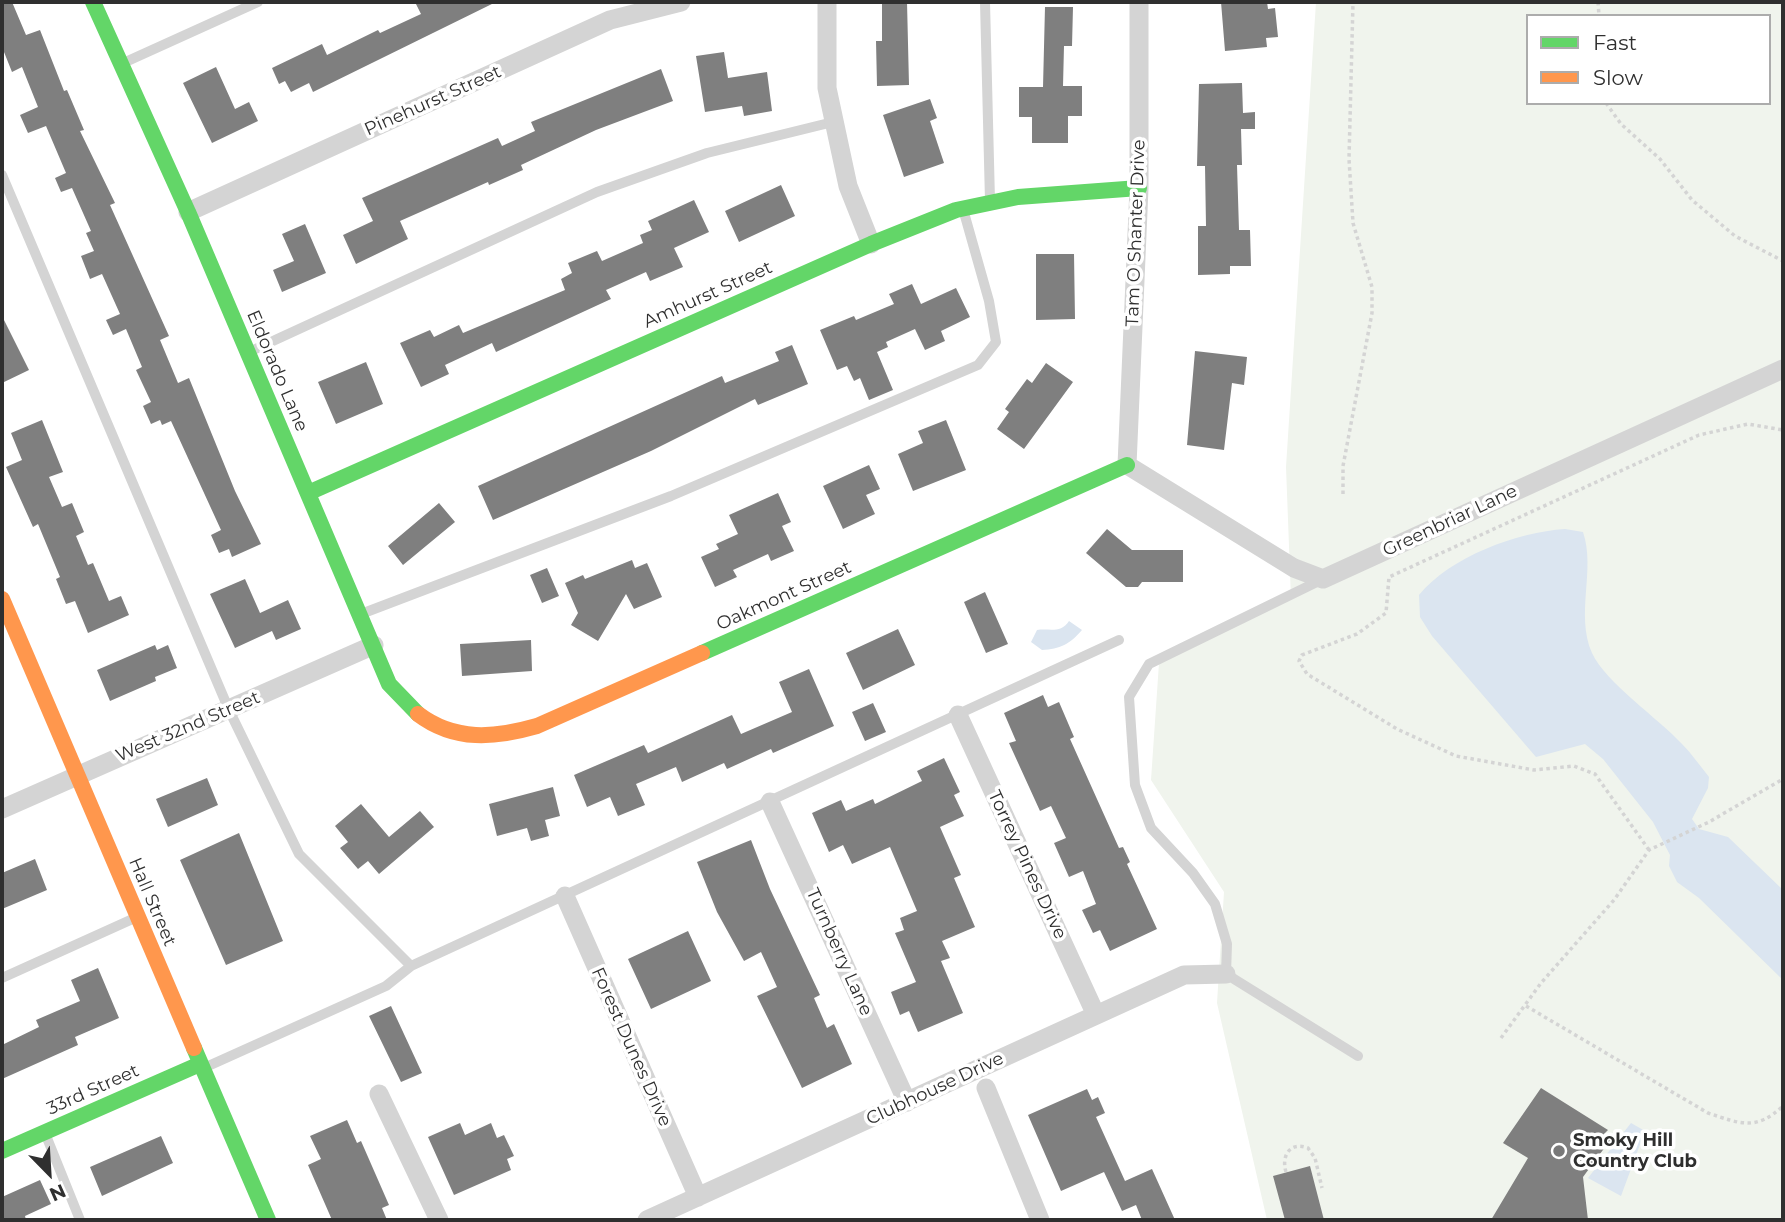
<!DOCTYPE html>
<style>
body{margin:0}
#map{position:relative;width:1785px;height:1222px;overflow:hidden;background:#fff;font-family:Montserrat,sans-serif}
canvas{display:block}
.frame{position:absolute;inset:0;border:4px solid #2f2f2f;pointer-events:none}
.legend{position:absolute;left:1526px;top:14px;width:245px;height:91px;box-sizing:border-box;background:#fff;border:2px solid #acacac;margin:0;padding:9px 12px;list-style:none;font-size:21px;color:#2f2f2f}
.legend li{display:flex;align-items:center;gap:14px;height:35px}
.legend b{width:35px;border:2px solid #acacac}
.north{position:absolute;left:14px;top:1138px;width:70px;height:70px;-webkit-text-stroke:5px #fff;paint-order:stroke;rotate:156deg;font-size:19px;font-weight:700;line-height:28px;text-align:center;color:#2f2f2f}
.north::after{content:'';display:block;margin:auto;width:24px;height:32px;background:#2f2f2f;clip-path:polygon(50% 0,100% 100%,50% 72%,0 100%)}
</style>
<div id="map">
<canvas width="1785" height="1222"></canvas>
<div class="frame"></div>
<ul class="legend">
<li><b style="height:9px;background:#63d668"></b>Fast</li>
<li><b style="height:9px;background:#ff974d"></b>Slow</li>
</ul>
<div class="north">N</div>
</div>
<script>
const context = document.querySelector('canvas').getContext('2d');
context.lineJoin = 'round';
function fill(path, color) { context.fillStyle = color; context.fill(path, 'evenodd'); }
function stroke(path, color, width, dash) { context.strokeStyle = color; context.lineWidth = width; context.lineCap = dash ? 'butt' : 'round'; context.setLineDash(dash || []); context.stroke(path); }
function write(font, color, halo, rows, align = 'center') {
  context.font = font + ' Montserrat,sans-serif'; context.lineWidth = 7; context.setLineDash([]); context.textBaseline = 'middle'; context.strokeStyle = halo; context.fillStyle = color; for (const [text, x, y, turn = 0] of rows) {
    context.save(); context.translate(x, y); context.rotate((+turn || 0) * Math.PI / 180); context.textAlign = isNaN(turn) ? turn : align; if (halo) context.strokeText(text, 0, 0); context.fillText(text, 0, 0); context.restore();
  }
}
const green = new Path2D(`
 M1316,2h467v1218h-516l-50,-217 7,-111 -73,-112 8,-117 132,-64 -5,-132zM1528,16h241v87h-241z`);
const water = new Path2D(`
 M1565,529l18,3c13,38 -8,82 9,121 13,29 67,66 90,91 10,10 18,22 27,33l-1,11 -16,31 7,10 29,8 55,53v90l-84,-82 -22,-16 -8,-16 1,-11 -17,-33 -50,-63 -18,-15 -49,13 -104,-121 -12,-19 -1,-22c31,-38 98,-63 146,-66z
 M1069,621l13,9c-12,14 -22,19 -40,20l-11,-8 6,-12c12,-2 24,4 32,-9z
 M1631,1123l14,8 -24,65 -33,-18z`);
const building = new Path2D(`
 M2,2h10l14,33 14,-5 24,61 3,-1 17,40 -4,1 35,72 -5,2 59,131 -9,4 18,43 11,-5 46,113 26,53 -29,13 -3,-8 -10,4 -8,-18 10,-5 -50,-109 -9,4 -2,-5 -9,4 -8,-18 8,-4 -15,-32 6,-3 -16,-38 -13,6 -7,-15 14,-6 -18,-40 -12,5 -9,-23 13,-5 -8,-18 5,-2 -19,-43 -11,4 -6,-14 11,-5 -20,-47 -18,7 -8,-18 18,-8 -16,-40 -10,5 -10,-25z
 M415,2h81l-183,90 -4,-9 -18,9 -6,-11 -6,3 -7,-16 50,-24 5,11 51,-25 2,3 41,-19z
 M882,2h25l2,83 -32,1 -1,-45h6z
 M1221,2h46l1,7 7,-1 3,29 -12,1 1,9 -42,4z
 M1045,7h28l-1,39h-8l-1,40h19v30h-14v27h-36v-26h-13v-30h24z
 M724,52l4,26 39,-6 5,39 -28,5 -2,-10 -37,6 -9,-56z
 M216,67l19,42 14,-7 9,19 -46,22 -29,-60z
 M661,69l12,32 -77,29 -75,35 2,5 -34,15 -1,-3 -88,39 8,18 -52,25 -13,-29 30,-14 -11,-23 136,-60 4,8 33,-15 -4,-9z
 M1242,83l1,30 12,-1v17h-14l1,36h-5l2,65h11l1,36h-21v8l-32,1v-49h8l-1,-60h-8l2,-82z
 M930,99l7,19 -7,3 14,42 -40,14 -21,-62z
 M781,185l14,31 -56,26 -14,-31z
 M694,200l15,32 -35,16 9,19 -33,14 -4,-9 -40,18 5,9 -115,53 -4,-9 -47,22 4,9 -28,13 -21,-44 30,-13 4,7 25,-12 4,8 102,-43 -4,-11 11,-6 -4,-10 29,-12 5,10 41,-18 -3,-8 12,-5 -4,-9z
 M305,224l21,49 -44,19 -9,-22 21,-9 -12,-27z
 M1036,254h38l1,65 -39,1z
 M912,284l9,20 35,-16 14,29 -29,14 4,10 -20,9 -10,-21 -29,13 2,5 -11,5 16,38 -24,10 -9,-22 -6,3 -7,-15 -10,4 -17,-40 34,-14 2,4 38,-16 -5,-10z
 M2,316l27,54 -27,13z
 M792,345l16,39 -50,21 -3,-6 -104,52 -158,69 -15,-34 244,-110 3,7 54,-22 -4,-9z
 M1195,351l52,6 -3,28 -12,-2 -8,67 -37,-5z
 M366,362l17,42 -47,20 -18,-42z
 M1046,363l27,19 -49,67 -27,-20 12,-17 -4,-3 22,-30 5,4z
 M42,420l21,52 -14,5 13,30 10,-4 12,29 -8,4 12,29 5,-2 16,38 12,-5 8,19 -41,18 -13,-32 -9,3 -10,-25 4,-2 -22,-53 -5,3 -27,-60 16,-7 -11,-27z
 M946,420l20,50 -53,21 -15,-37 25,-11 -5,-12z
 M869,465l11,24 -14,6 9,19 -32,15 -20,-43z
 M778,493l13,29 -9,4 12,25 -23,10 -3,-7 -35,16 4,7 -22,10 -14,-30 18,-8 -3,-5 22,-10 -9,-19z
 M439,503l16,19 -52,43 -15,-19z
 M1107,529l25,21h51v32h-41l-4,5h-12l-40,-34z
 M632,560l3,8 12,-5 15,34 -28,12 -8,-15 -28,47 -27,-16 7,-12 -13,-30 18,-8 2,4z
 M547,568l12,28 -17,7 -12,-28z
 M245,579l15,34 28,-13 13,29 -25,11 -4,-9 -37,17 -25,-54z
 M985,592l23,52 -22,9 -22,-51z
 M898,629l17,36 -52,25 -17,-37z
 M531,640l1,31 -70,5 -2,-32z
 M155,645l2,5 11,-5 9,23 -22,9 1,4 -46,20 -13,-31z
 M809,669l25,57 -61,27 -2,-4 -44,20 -3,-6 -42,19 -6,-15 -40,17 9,21 -27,11 -8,-19 -23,10 -13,-32 70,-30 4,8 84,-38 9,19 51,-22 -13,-30z
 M1043,695l5,12 11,-5 15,35 -4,2 49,109 4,-1 7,15 -3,2 30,65 -47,22 -10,-21 -7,3 -11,-23 14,-6 -13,-33 -14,6 -15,-34 12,-5 -15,-32 -11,5 -31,-68 7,-2 -12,-28z
 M873,703l13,29 -21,9 -13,-29z
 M944,758l16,34 -6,3 10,21 -24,11 21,48 -7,3 21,49 -33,14 8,17 -9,3 22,52 -45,19 -9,-21 -9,4 -9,-23 25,-10 -21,-49 9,-3 -4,-12 17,-7 -27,-64 -38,17 -9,-19 -14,7 -17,-39 29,-13 5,11 27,-12 2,5 47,-23 -5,-10z
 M207,778l11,27 -50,22 -12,-28z
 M553,787l7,29 -15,4 4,16 -18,5 -4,-13 -30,8 -8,-32z
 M361,804l28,33 31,-26 14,16 -55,47 -11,-13 -10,8 -18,-21 8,-6 -13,-16z
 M239,833l44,108 -57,24 -46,-105z
 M751,840l19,49 50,106 -6,3 13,30 7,-4 18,40 -50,24 -45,-92 20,-9 -16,-35 -17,9 -27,-49 -20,-50z
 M35,859l12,31 -45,19v-36z
 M688,931l23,50 -60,28 -23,-50z
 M98,968l21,50 -44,19 3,8 -76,34v-34l37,-18 -3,-7 44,-19 -9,-21z
 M391,1006l31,67 -21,9 -32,-66z
 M1541,1088l67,42 -4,4 7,5 -28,38 5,43h-97l37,-62 -25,-15z
 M1087,1089l5,11 6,-3 7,16 -9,4 29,64 27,-12 23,51h-33l-6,-15 -14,6 -18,-39 -43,19 -33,-76z
 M347,1120l10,23 4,-2 28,64 -7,3 5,12h-55l-24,-55 13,-6 -11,-23z
 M460,1123l5,12 26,-12 6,15 7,-3 10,21 -7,3 4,11 -57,25 -26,-58z
 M161,1136l12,27 -71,33 -12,-29z
 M1310,1166l14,54h-39l-12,-44z
 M40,1180l11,24 -26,12 1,4h-24v-23z`);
const path = new Path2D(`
 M1598,2l1,14
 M1606,103l15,21 39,35 32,41 43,36 48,25
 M1343,494v-28l29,-153v-26l-19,-64 -4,-64 4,-157
 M1649,850l-54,-76 -21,-8 -40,4 -78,-14 -59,-27 -90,-55 -8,-13 3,-6 55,-21 29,-21 3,-36 310,-142 49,-11 35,6
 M1526,1006l182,107c33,11 48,18 75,-7
 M1501,1038l40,-55 73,-83 35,-50 60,-28 74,-43
 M1286,1172c-5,-16 4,-31 22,-24l7,10 7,30`);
const lane = new Path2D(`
 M985,2l5,199
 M121,64l137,-62
 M2,175l227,535 70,144 112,112 708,-326
 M249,352l348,-160 110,-39 126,-31
 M1323,579l-174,85 -20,33 6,88 16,43 42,45 22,31 12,40 -1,30 132,82
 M361,614l310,-118 307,-131 18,-23 -7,-41 -26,-92
 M2,978l135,-61
 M206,1067l180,-81 25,-20
 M45,1133l35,87`);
const street = new Path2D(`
 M827,2v86l21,98 23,58
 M1139,2v186l-12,277 167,103 29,11 460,-210
 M188,212l422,-192 71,-18
 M958,715l138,300
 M770,802l137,300
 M2,809l372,-164
 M565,896l133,301
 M986,1088l54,132
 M379,1094l60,126
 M647,1220l537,-245 42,-1`);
const fast = new Path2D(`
 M93,2l95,210 201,472 29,30
 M308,493l563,-249 85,-34 62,-13 121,-9
 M702,653l425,-188
 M194,1048l74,172
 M2,1151l198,-87`);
const slow = new Path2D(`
 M2,599l192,449
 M418,714c37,28 77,24 119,12l165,-73`);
const markers = [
 [1559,1151,7,"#787878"]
];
const streetNames = [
 ["Pinehurst Street",433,101,-24],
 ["Tam O Shanter Drive",1136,233,-88],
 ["Amhurst Street",708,295,-24],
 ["Eldorado Lane",277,371,67],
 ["Greenbriar Lane",1450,521,-25],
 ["Oakmont Street",784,596,-24],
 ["West 32nd Street",188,727,-23],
 ["Torrey Pines Drive",1027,865,65],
 ["Hall Street",152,902,67],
 ["Turnberry Lane",839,952,66],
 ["Forest Dunes Drive",631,1047,66],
 ["Clubhouse Drive",935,1089,-25],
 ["33rd Street",93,1090,-24]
];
const poiNames = [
 ["Smoky Hill",1573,1141],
 ["Country Club",1573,1162]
];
fill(green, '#f0f4ed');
fill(water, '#dbe5f0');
fill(building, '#7f7f7f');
stroke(path, '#d4d4d4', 3.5, [3.5, 3.5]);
stroke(lane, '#d4d4d4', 10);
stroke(street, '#d4d4d4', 19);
stroke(fast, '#63d668', 16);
stroke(slow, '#ff974d', 16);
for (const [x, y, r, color] of markers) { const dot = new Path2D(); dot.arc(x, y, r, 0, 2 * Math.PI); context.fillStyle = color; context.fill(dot); stroke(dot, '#fff', 2.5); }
write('18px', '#2f2f2f', '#fff', streetNames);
write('bold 18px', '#2f2f2f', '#fff', poiNames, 'left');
</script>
